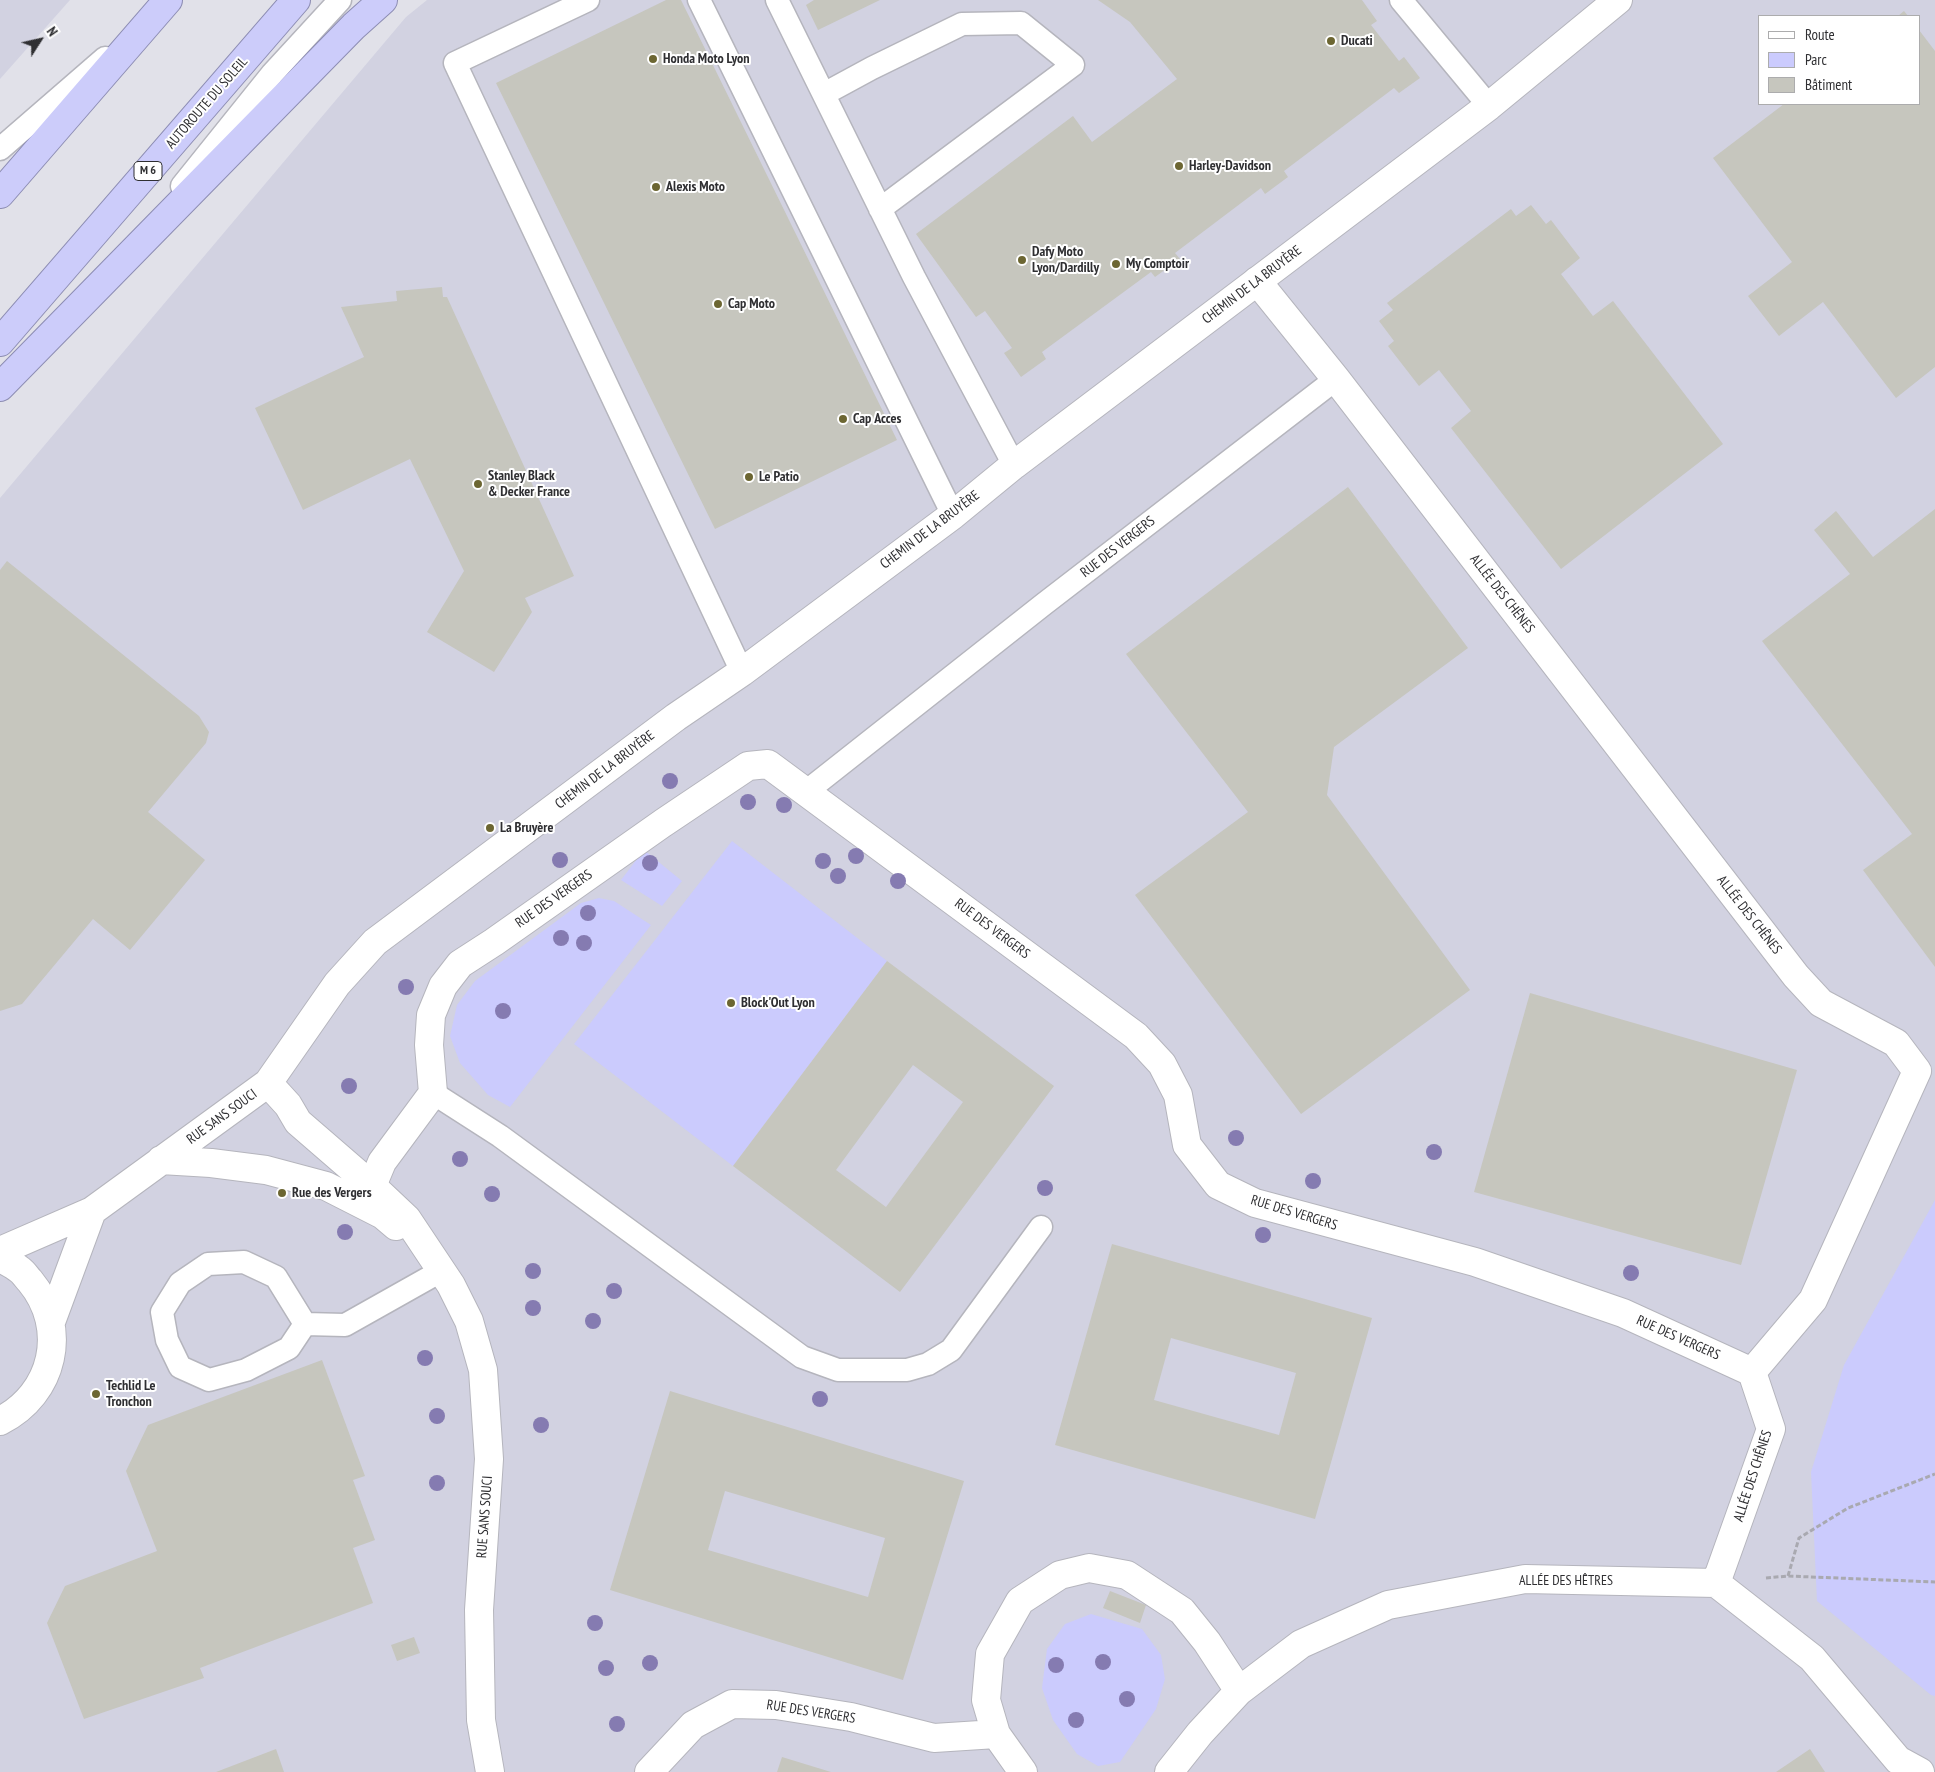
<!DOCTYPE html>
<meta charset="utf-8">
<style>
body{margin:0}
#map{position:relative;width:1935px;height:1772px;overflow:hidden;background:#e1e1e9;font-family:"PT Sans Narrow",sans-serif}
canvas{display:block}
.legend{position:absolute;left:1758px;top:15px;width:162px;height:90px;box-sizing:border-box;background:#fff;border:1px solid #acacad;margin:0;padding:6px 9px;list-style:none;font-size:15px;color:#2f2f32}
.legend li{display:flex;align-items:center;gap:10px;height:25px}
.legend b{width:25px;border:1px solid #acacad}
.north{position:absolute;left:15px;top:15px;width:50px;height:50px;-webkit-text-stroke:4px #fff;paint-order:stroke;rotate:55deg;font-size:14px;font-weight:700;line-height:20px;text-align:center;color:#2f2f32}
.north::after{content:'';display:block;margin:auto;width:18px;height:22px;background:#2f2f32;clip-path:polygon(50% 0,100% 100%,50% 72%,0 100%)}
</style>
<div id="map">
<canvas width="1935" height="1772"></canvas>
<ul class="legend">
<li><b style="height:6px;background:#fff"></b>Route</li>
<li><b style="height:14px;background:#cbcbfd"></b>Parc</li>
<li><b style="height:14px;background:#c6c6be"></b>Bâtiment</li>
</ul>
<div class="north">N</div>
</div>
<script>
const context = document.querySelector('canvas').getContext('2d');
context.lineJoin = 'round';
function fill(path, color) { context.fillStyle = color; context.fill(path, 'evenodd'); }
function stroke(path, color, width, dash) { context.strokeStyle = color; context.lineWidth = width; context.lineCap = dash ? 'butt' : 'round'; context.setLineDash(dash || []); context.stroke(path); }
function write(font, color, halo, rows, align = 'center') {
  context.font = font + ' "PT Sans Narrow",sans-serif'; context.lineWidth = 4; context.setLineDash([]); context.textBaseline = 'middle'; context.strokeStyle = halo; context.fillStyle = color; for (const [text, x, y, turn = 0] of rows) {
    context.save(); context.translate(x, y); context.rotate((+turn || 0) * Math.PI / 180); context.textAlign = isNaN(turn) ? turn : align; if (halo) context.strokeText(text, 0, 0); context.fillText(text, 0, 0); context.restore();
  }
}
const built = new Path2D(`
 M0,0h70l-70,79z
 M427,0h1508v1772h-1935v-1274l406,-481zM1759,16h160v88h-160z`);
const green = new Path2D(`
 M732,841l155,120 -154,205 -159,-122z
 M644,850l38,31 -20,25 -41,-26z
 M599,898l15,3 37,24 -141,182 -22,-12 -28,-32 -10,-27 7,-31 18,-24 106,-78z
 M1935,1200v496l-4,-1 -114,-94 -6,-129 33,-107z
 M1091,1614l51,15 19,26 4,24 -9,30 -36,53 -22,4 -21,-12 -24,-34 -11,-32 5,-39 18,-25z`);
const building = new Path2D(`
 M666,0h15l216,440 -182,89 -219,-446z
 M814,0h66l-62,30 -12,-25z
 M1098,0h264l15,21 -6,4 28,36 5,-4 16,21 -21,15 -5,-5 -110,83 4,6 -23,17 -4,-6 -86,65 5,6 -25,18 -4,-5 -109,80 4,7 -25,18 -17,-24 8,-5 -27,-37 -9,6 -60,-83 157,-118 19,26 85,-63 -47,-57z
 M1904,11l4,5h-10z
 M1919,30l16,21v316l-39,31 -73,-96 -44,34 -31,-40 44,-34 -79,-104 71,-54h135z
 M1531,205l15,19 5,-4 29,38 -19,16 32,42 20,-15 110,143 -162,125 -110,-141 20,-17 -32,-41 -20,16 -31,-40 6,-5 -15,-20 14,-11 -6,-7 124,-94 5,7z
 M442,287l1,10h4l127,279 -49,22 7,14 -38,60 -67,-40 37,-61 -54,-112 -107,51 -48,-102 109,-51 -23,-50 56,-6 -1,-10z
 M1348,487l120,161 -134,99 -7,48 143,195 -169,124 -166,-219 113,-83 -122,-158z
 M1935,509v458l-72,-97 49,-36 -150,-193 88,-67 -36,-44 22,-19 37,46z
 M7,561l192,155 10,16 -3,11 -58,69 57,48 -75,90 -37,-31 -71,85 -22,7v-441z
 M887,961l167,125 -154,206 -167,-126zM913,1065l50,37 -77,105 -50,-37z
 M1530,993l267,77 -56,195 -267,-73z
 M1112,1244l260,74 -57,201 -260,-74zM1171,1338l125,35 -17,62 -125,-35z
 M322,1360l43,116 -12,4 22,60 -22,8 20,55 -173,65 4,10 -120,41 -37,-96 18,-37 92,-35 -31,-80 22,-46z
 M670,1391l294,90 -61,199 -293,-90zM725,1491l160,47 -17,59 -160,-47z
 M1110,1591l36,14 -6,18 -37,-15z
 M414,1637l6,16 -23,8 -6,-16z
 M276,1749l8,23h-68z
 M1810,1749l15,23h-49z
 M782,1757l49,15h-54z`);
const path = new Path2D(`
 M1788,1576l11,-38 49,-30 87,-34
 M1766,1578l22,-2 147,6`);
const service = new Path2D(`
 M588,0l-133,63 287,609
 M699,0l254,515
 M777,0l137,277 100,188
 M1401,0l88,106
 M824,94l48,-26 90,-44 59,-1 52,42 -193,144
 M0,149l105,-91
 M182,186l90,-112 68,-74
 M807,791l237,-187 292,-225
 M433,1093l67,43 302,221 36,13h69l21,-6 23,-14 90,-123
 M305,1324l-16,24 -43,22 -37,10 -29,-13 -13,-27 -5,-28 18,-29 28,-19 36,-2 32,15 29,47 40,1 96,-54`);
const minor = new Path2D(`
 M1257,281l79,98 460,597 25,27 75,40 21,28 -104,229 -61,72 19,57 -55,154
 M372,1186l10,-24 51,-69 -4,-48 2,-30 12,-29 17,-22 34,-22 169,-119 85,-57 20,-2 368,272 26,28 16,31 9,50 31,40 37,18 220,59 148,51 129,59
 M649,1772l44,-47 39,-21 44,1 75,12 83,21 62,-4
 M1023,1772l-27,-38 -10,-34 4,-46 30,-53 40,-26 29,-7 38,7 55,36 25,31 32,49
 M1169,1772l31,-39 39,-42 62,-47 87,-39 137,-26 191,4 96,75 86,102 22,12`);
const secondary = new Path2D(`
 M268,1083l20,22 10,17 74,64 35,33 44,66 18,36 14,49 6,89 -10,151 2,110 9,52
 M161,1160l50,3 55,7 60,16 57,29 13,11
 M0,1251l92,-40 176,-128 69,-99 38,-42 301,-225 66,-45 211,-157 61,-50 475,-359 129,-106
 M0,1258c6,3 14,7 20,12 4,3 7,8 10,11 39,47 24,113 -30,140
 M51,1322l41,-111`);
const trunk = new Path2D(`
 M0,194l168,-194
 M0,342l296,-342
 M0,387l354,-361 29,-26`);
const trees = [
 [670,781],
 [748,802],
 [784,805],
 [856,856],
 [560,860],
 [823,861],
 [650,863],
 [838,876],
 [898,881],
 [588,913],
 [561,938],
 [584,943],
 [406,987],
 [503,1011],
 [349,1086],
 [1236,1138],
 [1434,1152],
 [460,1159],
 [1313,1181],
 [1045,1188],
 [492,1194],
 [345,1232],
 [1263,1235],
 [533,1271],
 [1631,1273],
 [614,1291],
 [533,1308],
 [593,1321],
 [425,1358],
 [820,1399],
 [437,1416],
 [541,1425],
 [437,1483],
 [595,1623],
 [1103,1662],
 [650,1663],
 [1056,1665],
 [606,1668],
 [1127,1699],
 [1076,1720],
 [617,1724]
];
const markers = [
 [1331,41,5,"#6c6632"],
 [653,59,5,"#6c6632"],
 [1179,166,5,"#6c6632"],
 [656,187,5,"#6c6632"],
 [1022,260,5,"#6c6632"],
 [1116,264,5,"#6c6632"],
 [718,304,5,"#6c6632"],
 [843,419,5,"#6c6632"],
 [749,477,5,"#6c6632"],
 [478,484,5,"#6c6632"],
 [490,828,5,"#6c6632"],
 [731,1003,5,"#6c6632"],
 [282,1193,5,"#6c6632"],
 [96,1394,5,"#6c6632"]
];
const shields = [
 [148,171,28]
];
const shieldNames = [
 ["M 6",148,171]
];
const poiNames = [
 ["Ducati",1341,41],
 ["Honda Moto Lyon",663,59],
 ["Harley-Davidson",1189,166],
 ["Alexis Moto",666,187],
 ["Dafy Moto",1032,252],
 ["Lyon/Dardilly",1032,268],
 ["My Comptoir",1126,264],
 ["Cap Moto",728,304],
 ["Cap Acces",853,419],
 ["Stanley Black",488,476],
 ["& Decker France",488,492],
 ["Le Patio",759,477],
 ["La Bruyère",500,828],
 ["Block'Out Lyon",741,1003],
 ["Rue des Vergers",292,1193],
 ["Techlid Le",106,1386],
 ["Tronchon",106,1402]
];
const streetNames = [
 ["AUTOROUTE DU SOLEIL",207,103,-49],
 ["CHEMIN DE LA BRUYÈRE",1252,285,-37],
 ["CHEMIN DE LA BRUYÈRE",930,530,-37],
 ["RUE DES VERGERS",1118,547,-38],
 ["ALLÉE DES CHÊNES",1502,594,52],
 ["CHEMIN DE LA BRUYÈRE",605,770,-37],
 ["RUE DES VERGERS",554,899,-35],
 ["ALLÉE DES CHÊNES",1749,915,52],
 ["RUE DES VERGERS",992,929,37],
 ["RUE SANS SOUCI",222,1117,-36],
 ["RUE DES VERGERS",1294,1213,17],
 ["RUE DES VERGERS",1678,1338,24],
 ["ALLÉE DES CHÊNES",1753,1476,-72],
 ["RUE SANS SOUCI",485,1517,-86],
 ["ALLÉE DES HÊTRES",1566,1581],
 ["RUE DES VERGERS",811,1712,9]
];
fill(built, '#d2d2e1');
fill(green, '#cbcbfd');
fill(building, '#c6c6be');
stroke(service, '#b5b5bd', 25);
stroke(minor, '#b5b5bd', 30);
stroke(secondary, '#b5b5bd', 30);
stroke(trunk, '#8d8db3', 30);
stroke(path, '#a9a9b0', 3, [5, 2.5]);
stroke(service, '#fff', 22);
stroke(minor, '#fff', 28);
stroke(secondary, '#fff', 28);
stroke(trunk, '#ccccfa', 28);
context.fillStyle = '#857bb1';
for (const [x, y] of trees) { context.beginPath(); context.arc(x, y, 8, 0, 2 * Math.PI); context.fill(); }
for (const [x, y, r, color] of markers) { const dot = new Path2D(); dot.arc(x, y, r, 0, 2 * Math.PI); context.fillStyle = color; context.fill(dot); stroke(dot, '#fff', 2); }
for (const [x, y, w] of shields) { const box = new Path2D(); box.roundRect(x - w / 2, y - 9.5, w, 19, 4); context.fillStyle = '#fff'; context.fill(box); stroke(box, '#2f2f32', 1); }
write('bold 12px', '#2f2f32', null, shieldNames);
write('bold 14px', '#2f2f32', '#fff', poiNames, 'left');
write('14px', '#2f2f32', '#fff', streetNames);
</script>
